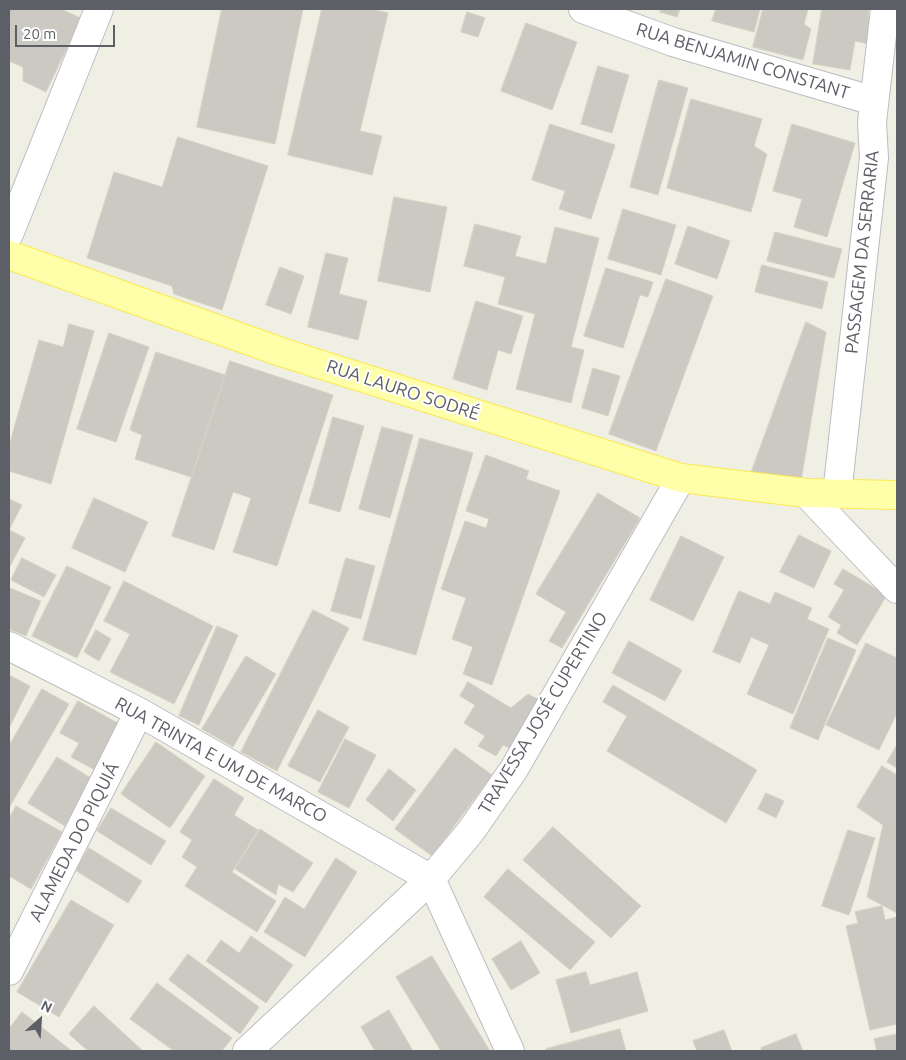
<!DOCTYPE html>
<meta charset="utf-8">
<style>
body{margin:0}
#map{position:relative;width:906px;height:1060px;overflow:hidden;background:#f0efe4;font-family:Ubuntu,sans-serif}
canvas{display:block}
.frame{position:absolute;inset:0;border:10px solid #5c5f66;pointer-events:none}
.north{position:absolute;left:15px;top:995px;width:50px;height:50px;-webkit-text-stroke:4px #fff;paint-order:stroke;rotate:26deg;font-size:14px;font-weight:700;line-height:20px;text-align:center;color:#5c5f66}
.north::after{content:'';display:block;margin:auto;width:18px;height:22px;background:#5c5f66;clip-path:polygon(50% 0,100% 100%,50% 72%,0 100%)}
.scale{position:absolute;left:15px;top:25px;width:100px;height:22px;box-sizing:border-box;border:2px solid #5c5f66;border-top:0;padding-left:6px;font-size:15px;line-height:18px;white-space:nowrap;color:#5c5f66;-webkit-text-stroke:4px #fff;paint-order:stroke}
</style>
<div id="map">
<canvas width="906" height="1060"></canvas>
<div class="frame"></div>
<div class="north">N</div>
<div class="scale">20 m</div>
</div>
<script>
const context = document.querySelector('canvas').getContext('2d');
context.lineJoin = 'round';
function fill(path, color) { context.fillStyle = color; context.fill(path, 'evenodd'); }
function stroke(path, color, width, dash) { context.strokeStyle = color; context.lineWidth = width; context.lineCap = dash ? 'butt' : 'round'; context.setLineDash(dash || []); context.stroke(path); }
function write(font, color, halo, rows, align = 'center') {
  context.font = font + ' Ubuntu,sans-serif'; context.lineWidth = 4; context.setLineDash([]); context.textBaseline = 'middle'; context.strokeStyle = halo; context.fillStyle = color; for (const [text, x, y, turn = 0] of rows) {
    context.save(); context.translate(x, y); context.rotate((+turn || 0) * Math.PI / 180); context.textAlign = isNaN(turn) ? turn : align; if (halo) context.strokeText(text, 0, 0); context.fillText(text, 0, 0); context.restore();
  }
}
const building = new Path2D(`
 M9,9h52l20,9 -35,74 -23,-11v-14l-14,-6z
 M222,9h81l-28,135 -78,-17z
 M322,9h48l18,4 -28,118 22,5 -10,39 -84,-20z
 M661,9h19l-3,8 -17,-5z
 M716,9h44l-6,23 -42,-11z
 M763,9h45l-4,15 7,5 -8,31 -50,-13z
 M822,9h47l-1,8 9,6 -4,22 -18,-4 -5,29 -37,-6z
 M467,12l18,6 -7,19 -17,-5z
 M526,23l51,19 -25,68 -51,-19z
 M598,66l31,9 -17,58 -31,-9z
 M659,80l29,8 -30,107 -28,-8z
 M691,99l71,20 -8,27 13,8 -16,58 -84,-24z
 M550,124l65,21 -24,74 -32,-10 6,-18 -33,-11z
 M792,124l63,19 -28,94 -33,-10 8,-28 -29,-8z
 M178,137l90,29 -46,144 -48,-16 -2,-8 -85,-28 27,-86 48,15z
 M394,197l53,10 -17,85 -52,-11z
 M623,209l53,16 -15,50 -53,-16z
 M475,224l46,12 -6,20 31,8 9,-37 44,11 -28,109 13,3 -13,53 -55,-14 19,-75 -37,-10 7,-27 -41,-11z
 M688,226l42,15 -13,38 -42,-15z
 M775,232l67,17 -8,29 -67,-17z
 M326,253l22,5 -9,36 28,7 -9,39 -50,-13z
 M762,265l66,17 -6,27 -67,-17z
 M280,267l24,9 -13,38 -25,-9z
 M606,268l47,14 -5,15 -8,-2 -17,53 -39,-12z
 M666,279l47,17 -57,155 -47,-17z
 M476,301l47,15 -12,38 -13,-4 -11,40 -34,-11z
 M806,322l20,10 -25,149 -51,-5z
 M69,324l25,7 -43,153 -42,-13v-25l30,-106 24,7z
 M109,333l40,14 -33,95 -39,-13z
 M156,352l69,23 -34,102 -56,-18 7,-24 -12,-5z
 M230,361l103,34 -56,171 -44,-14 18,-54 -18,-6 -19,58 -42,-14z
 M593,368l27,8 -12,40 -26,-8z
 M333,417l31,9 -24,86 -31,-9z
 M382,427l31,8 -23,83 -31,-9z
 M420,438l53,15 -57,202 -53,-15z
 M486,455l43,16 -3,8 34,12 -68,194 -29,-11 10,-27 -21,-8 14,-41 -25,-9 24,-68 21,7 3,-9 -23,-8z
 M598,493l42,25 -78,130 -13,-7 17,-29 -30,-18z
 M94,498l54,24 -23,50 -53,-24z
 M9,499l13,6 -13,25 16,8 -16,30z
 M799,535l32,16 -17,37 -34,-16z
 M681,536l43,21 -31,64 -43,-21z
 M22,558l34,17 -12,22 -33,-17z
 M346,558l29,8 -14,53 -30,-8z
 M67,566l44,21 -34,71 -45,-22z
 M843,569l44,26 -30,50 -20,-12 4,-8 -13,-8 16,-27 -10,-6z
 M124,581l89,45 -39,78 -64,-32 20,-38 -26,-13z
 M10,588l31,13 -15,35 -17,-7z
 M739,591l31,13 5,-12 37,16 -5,11 22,10 -36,85 -46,-20 22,-49 -18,-8 -11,26 -27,-11z
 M313,610l36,18 -72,143 -36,-19z
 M217,626l21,9 -39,90 -20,-9z
 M96,630l15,9 -12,22 -15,-9z
 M828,638l28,12 -38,90 -28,-12z
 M629,641l53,29 -17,31 -53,-28z
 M866,643l31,15v55l-18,37 -53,-25z
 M246,656l30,18 -43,73 -31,-18z
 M9,675l21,11 -21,42z
 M468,682l43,26 17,-14 13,7 -28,49 -10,-5 -7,11 -18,-10 7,-10 -21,-13 11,-18 -15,-9z
 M613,685l144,85 -31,53 -119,-72 20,-35 -24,-14z
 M42,689l27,15 -60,104v-62z
 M78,701l45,25 -26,45 -26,-14 8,-14 -19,-10z
 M318,710l31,17 -29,55 -32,-16z
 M345,739l31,16 -27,53 -31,-16z
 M156,742l49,34 -35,52 -49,-34z
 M897,745v23l-10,-6z
 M455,748l37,27 -60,81 -37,-27z
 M57,757l37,23 -29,46 -37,-23z
 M882,766l15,9v138l-30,-16 16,-72 -26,-18z
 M389,769l27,21 -23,31 -27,-21z
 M214,779l30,19 -10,17 24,15 -26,42 44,29 -19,31 -72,-46 12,-19 -15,-10 10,-17 -12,-8z
 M766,793l18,8 -8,17 -18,-9z
 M16,806l46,26 -31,57 -22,-13v-57z
 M111,808l55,33 -15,24 -54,-34z
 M553,827l88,79 -30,32 -88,-78z
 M260,829l53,34 -20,29 -15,-8 -2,11 -41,-26z
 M848,830l27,8 -26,77 -27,-9z
 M89,848l53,33 -14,22 -53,-33z
 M336,858l21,14 -52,85 -41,-25 21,-35 19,12z
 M508,869l87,73 -25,28 -86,-73z
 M71,900l43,25 -55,92 -42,-25z
 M882,906l3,14 12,-3v107l-27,6 -24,-104 12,-3 -3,-11z
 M251,936l42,29 -27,38 -60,-42 15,-21 18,13z
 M521,941l19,32 -29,17 -19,-31z
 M188,954l71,53 -19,27 -71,-54z
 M432,956l58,95h-49l-45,-74z
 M586,972l4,13 47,-13 11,39 -77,22 -15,-53z
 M157,983l75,55 -10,13h-48l-44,-32z
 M94,1006l49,45h-55l-19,-17z
 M389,1010l24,41h-38l-14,-24z
 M22,1012l50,39h-63v-22z
 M620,1029l6,22h-79l-1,-2z
 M724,1030l8,21h-35l-4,-10z
 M796,1034l7,17h-41l-1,-3z
 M897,1034v17h-20l-3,-12z`);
const minor = new Path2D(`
 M583,9l90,33 201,59
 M9,234l90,-225
 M806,493l91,96
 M837,494l37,-336 -2,-36 13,-113
 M9,646l130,66 292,167 79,172
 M9,971l130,-259
 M247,1051l184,-172 40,-48 43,-62 167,-291`);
const major = new Path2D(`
 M9,255l275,98 397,125 125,15 91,2`);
const streetNames = [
 ["RUA BENJAMIN CONSTANT",743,61,17],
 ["PASSAGEM DA SERRARIA",862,252,-84],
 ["RUA LAURO SODRÉ",403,390,18],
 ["TRAVESSA JOSÉ CUPERTINO",543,713,-59],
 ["RUA TRINTA E UM DE MARCO",221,760,29],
 ["ALAMEDA DO PIQUIÁ",74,842,-63]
];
fill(building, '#cbc9c1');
stroke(building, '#d5d2c2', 1);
stroke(minor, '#bcbdc4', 30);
stroke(major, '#fce851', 30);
stroke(minor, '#fff', 28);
stroke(major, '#ffa', 28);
write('18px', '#5c5f66', '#fff', streetNames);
</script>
